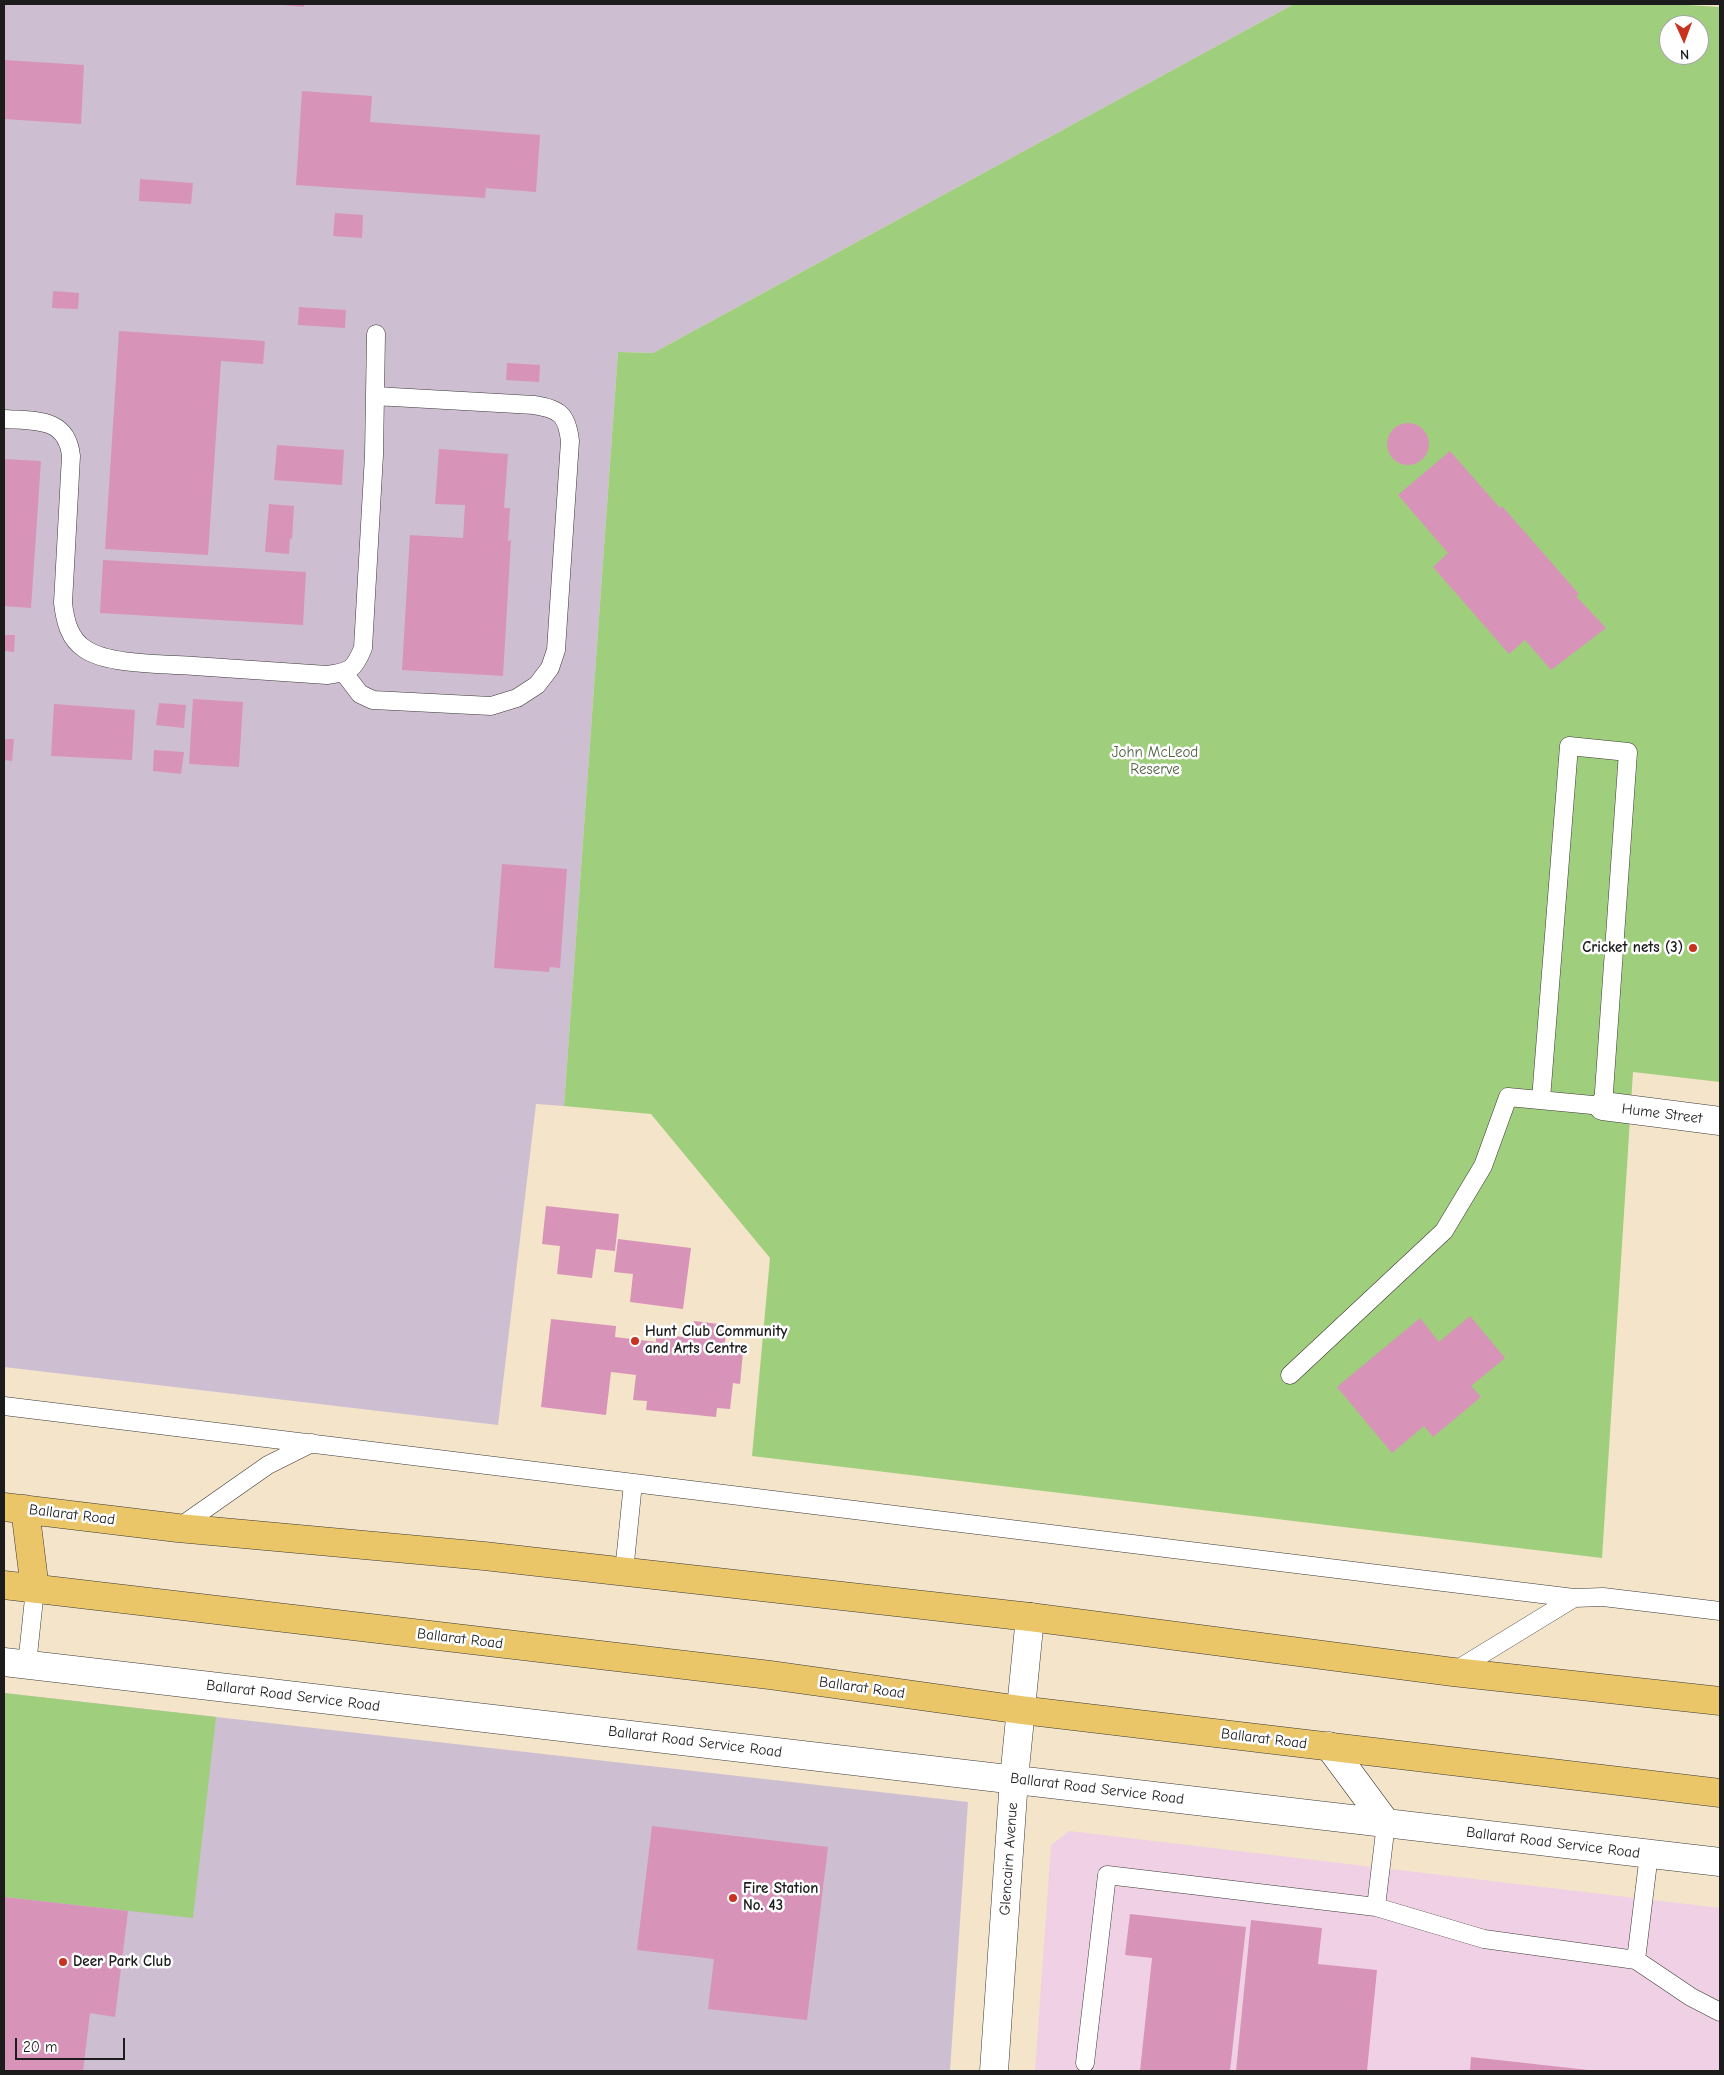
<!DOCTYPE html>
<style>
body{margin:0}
#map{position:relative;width:1724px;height:2075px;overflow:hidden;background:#f4e4ca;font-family:"Comic Neue",sans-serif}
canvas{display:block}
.frame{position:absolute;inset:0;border:5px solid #1c1c1c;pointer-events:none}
.north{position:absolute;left:1659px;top:15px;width:50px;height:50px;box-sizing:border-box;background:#fff;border:1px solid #a4a4a4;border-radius:50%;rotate:178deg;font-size:14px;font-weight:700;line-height:20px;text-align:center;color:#1c1c1c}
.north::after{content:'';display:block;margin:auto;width:18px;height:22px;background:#c8321e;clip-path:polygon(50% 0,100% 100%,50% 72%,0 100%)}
.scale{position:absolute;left:15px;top:2038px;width:110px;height:22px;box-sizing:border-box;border:2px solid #1c1c1c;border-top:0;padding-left:6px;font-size:15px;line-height:18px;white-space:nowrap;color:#1c1c1c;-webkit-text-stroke:4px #fff;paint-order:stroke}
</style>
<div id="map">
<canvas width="1724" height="2075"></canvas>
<div class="frame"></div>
<div class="north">N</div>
<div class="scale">20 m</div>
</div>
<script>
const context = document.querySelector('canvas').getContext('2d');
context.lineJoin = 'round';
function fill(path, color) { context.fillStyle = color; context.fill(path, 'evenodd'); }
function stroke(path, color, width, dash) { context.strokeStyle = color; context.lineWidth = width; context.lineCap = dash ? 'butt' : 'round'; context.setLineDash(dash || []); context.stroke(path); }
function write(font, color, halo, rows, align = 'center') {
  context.font = font + ' "Comic Neue",sans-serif'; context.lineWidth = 5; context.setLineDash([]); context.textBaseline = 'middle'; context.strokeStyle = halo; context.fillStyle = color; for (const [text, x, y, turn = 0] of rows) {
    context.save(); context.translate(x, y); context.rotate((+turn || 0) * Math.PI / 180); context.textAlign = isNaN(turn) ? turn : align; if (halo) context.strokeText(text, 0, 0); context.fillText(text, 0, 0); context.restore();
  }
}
const built = new Path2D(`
 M1069,1831l651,77v163h-685l16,-226z`);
const industrial = new Path2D(`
 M4,4h1290l-641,349 -35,-1 -54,754 -28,-2 -38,321 -494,-58z
 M4,1693l964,109 -18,269h-946z`);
const green = new Path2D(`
 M1294,4h377l49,3v1075l-87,-10 -31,486 -850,-102 18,-198 -119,-144 -87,-8 54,-754 35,1zM1669,25h30v30h-30z
 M4,1693l212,24 -23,201 -189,-21z`);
const building = new Path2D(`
 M283,4h21v3l-21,-2z
 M4,60l80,5 -3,59 -77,-5z
 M302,91l70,5 -2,26 170,13 -4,57 -50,-4 -1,10 -189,-13z
 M140,179l53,4 -2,21 -52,-3z
 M335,213l28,2 -1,23 -29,-2z
 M53,291l26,2 -1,16 -26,-1z
 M299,307l47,3 -1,18 -47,-3z
 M119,331l146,10 -2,23 -42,-3 -13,194 -103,-6z
 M507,363l33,2 -1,17 -33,-2z
 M1387 444a21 21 0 1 1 42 0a21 21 0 1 1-42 0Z
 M277,445l67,5 -2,35 -68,-5z
 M439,449l69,5 -4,54h6l-2,33 3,-1 -8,136 -101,-6 8,-135 53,3 2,-33 -30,-1z
 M1450,451l50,57 2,-2 77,88 -3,2 30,32 -55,42 -26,-30 -16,14 -76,-87 15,-14 -50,-58z
 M4,459l37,2 -10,147 -27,-2z
 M269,504l25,2 -2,33 -2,-1 -1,16 -24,-2z
 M103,560l203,12 -3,53 -203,-12z
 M4,635h11l-1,17 -10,-1z
 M193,699l50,3 -4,65 -50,-3z
 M159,703l27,2 -2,23 -28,-3z
 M54,704l81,6 -3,50 -81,-4z
 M4,739h10l-2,22 -8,-1z
 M154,750l30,2 -3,22 -28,-3z
 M502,864l65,5 -7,99 -10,-1 -1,5 -55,-4z
 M546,1206l73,8 -4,37 -19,-2 -4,29 -35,-4 3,-28 -18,-2z
 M618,1239l73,9 -8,61 -53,-7 3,-28 -19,-2z
 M1470,1316l35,42 -34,28 10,11 -48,40 -9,-11 -32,27 -55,-66 83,-69 19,24z
 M551,1319l65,7 -1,11 41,5v-8l36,4 2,-17 33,4 -3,25 19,2 -3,32 -7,-1 -3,26 -13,-1 -1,9 -70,-7 1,-9 -14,-1 3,-25 -25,-3 -5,43 -65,-8z
 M652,1826l176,21 -21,173 -99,-11 6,-50 -77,-9z
 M4,1897l124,14 -13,106 -25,-4 -7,58h-79z
 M1130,1914l116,13 -16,144h-90l12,-113 -27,-3z
 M1251,1920l71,8 -4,36 59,6 -10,101h-131z
 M1471,2057l117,13v1h-118z`);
const lane = new Path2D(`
 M4,419c31,2 63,-2 67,37l-8,147c2,17 6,36 22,46 23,16 80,15 109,17 44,3 89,6 133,9 23,-3 27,-5 36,-27l11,-193 2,-121
 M344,673l16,21 13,6 118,6 26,-8 20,-13 13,-17 6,-18 14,-209c-3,-26 -10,-32 -36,-36l-159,-9
 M1290,1375l154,-144 39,-65 25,-69 95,9 25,-354 -59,-6 -28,353
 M4,1406l1570,192
 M178,1528l90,-63 44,-22
 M624,1572l9,-89
 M27,1665l8,-76
 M1453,1672l121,-74 29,-1 117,14
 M1649,1854l-13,106 55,37 29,15
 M1376,1907l10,-84
 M1085,2063l22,-188 269,32 108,32 152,21`);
const street = new Path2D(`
 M1603,1106l117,15
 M4,1662l1716,200
 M1329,1746l57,77
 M994,2071l20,-292 16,-162`);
const highway = new Path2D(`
 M4,1507l174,21 306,28 546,61 423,55 267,29
 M25,1509l10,80
 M4,1585l766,90 251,35 699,83`);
const markers = [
 [1693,948,5,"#c8321e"],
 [635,1341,5,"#c8321e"],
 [733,1898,5,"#c8321e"],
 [63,1962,5,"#c8321e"]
];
const parkNames = [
 ["John McLeod",1155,753],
 ["Reserve",1155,770]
];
const poiNames = [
 ["Cricket nets (3)",1683,948,"right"],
 ["Hunt Club Community",645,1332],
 ["and Arts Centre",645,1349],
 ["Fire Station",743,1889],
 ["No. 43",743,1906],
 ["Deer Park Club",73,1962]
];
const streetNames = [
 ["Hume Street",1662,1114,7],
 ["Ballarat Road",72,1515,7],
 ["Ballarat Road",460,1639,7],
 ["Ballarat Road",862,1688,8],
 ["Ballarat Road Service Road",293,1696,7],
 ["Ballarat Road",1264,1739,7],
 ["Ballarat Road Service Road",695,1742,7],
 ["Ballarat Road Service Road",1097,1789,7],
 ["Ballarat Road Service Road",1553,1843,7],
 ["Glencairn Avenue",1009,1859,-86]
];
fill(built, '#f0d0e5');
fill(industrial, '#cebed2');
fill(green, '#9fce7c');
fill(building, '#d894b8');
stroke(lane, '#3c3a36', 19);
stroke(street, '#3c3a36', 29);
stroke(highway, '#3c3a36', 29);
stroke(lane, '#fff', 18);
stroke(street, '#fff', 28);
stroke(highway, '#eac669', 28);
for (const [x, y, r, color] of markers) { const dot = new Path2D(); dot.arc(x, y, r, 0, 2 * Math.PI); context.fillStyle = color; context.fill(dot); stroke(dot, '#fff', 2); }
write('15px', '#506342', '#fff', parkNames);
write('bold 15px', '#1c1c1c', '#fff', poiNames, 'left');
write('15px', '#1c1c1c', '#fff', streetNames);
</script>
